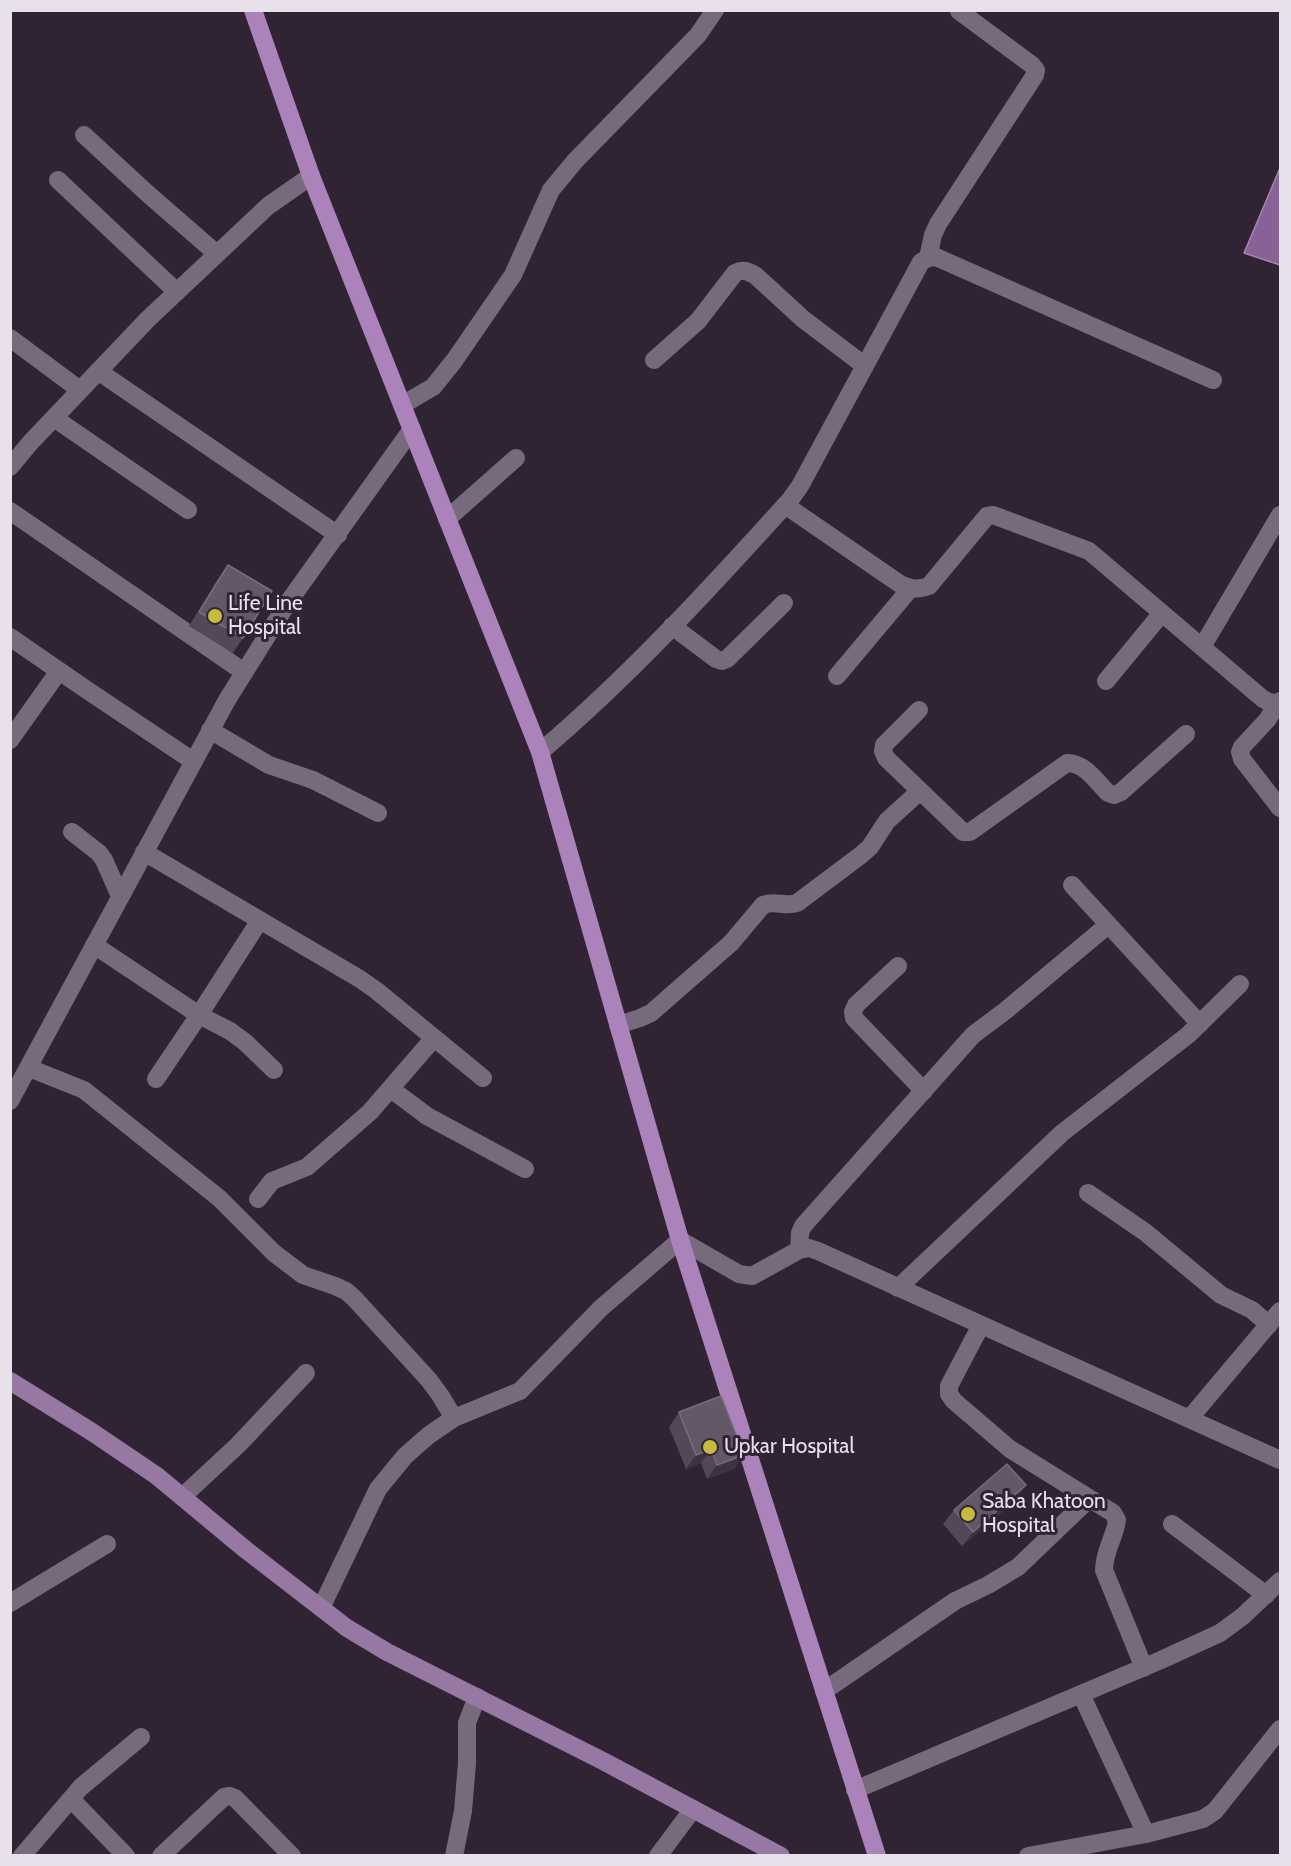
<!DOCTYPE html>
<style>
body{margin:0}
#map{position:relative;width:1291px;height:1866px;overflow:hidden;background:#2f2334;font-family:Cabin,sans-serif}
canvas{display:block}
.frame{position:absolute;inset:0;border:12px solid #e8e0eb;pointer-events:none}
</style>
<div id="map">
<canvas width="1291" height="1866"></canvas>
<div class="frame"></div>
</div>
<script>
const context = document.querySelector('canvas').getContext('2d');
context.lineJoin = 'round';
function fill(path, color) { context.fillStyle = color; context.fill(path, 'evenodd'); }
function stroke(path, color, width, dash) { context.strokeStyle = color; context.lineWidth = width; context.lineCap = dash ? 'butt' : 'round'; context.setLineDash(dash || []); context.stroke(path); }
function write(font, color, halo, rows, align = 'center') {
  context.font = font + ' Cabin,sans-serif'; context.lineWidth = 6; context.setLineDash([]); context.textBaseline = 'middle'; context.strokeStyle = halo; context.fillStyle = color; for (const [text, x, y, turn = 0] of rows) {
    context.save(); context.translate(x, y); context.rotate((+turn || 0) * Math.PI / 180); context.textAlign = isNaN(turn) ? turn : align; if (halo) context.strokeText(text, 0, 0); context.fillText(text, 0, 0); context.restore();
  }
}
const water = new Path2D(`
 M1280,168v97l-36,-12z`);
const minor = new Path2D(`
 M84,135l64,59 69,60
 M58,180l119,112
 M928,258l5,-23 5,-11 97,-149 1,-5 -4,-5 -73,-54
 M10,338l70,52
 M654,360l44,-39 37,-48c8,-4 12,-2 20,2l48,44 62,47
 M98,371l240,164
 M402,405l31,-18 21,-26 59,-86 38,-85 24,-29 123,-126 17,-25
 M54,418l134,92
 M10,467l20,-24 118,-124 120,-113 43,-30
 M785,505l115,79c11,5 17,6 29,2l58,-70 6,-1 96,36 174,148c6,3 11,6 17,2
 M10,511l234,161
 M447,519l69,-61
 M672,626l44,33 6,2 5,-2 57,-56
 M10,637l74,51 109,73
 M1202,647l78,-132
 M837,676l73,-87
 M1106,681l56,-68
 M1277,703l-9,16 -26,28 -2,5 2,7 38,49
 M919,710l-35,35 -1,6 3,7 77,74h7l97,-69c18,0 29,18 41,30l6,2 7,-3 65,-58
 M210,730l59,35 44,15 65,33
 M10,740l49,-69
 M540,752c90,-76 171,-165 250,-252l10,-14 121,-224 7,-4 8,-1 277,123
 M72,832l27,21 5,7 16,36
 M144,852l216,127 17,12 106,87
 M1072,885l128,139
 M94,945l105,70 31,16 15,11 29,28
 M898,966l-42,39 -3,7 1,6 70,73
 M618,1025l22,-7 11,-5 80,-70 32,-38c11,-5 22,2 34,-2l64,-48 9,-8 17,-26 33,-30
 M29,1068l55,22 135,108 55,55 29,22 32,11 11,5 8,7 75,82 11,15 14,23
 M156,1079l43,-64 61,-95
 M391,1089l36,27 98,53
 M10,1101l217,-401 60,-96 125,-175
 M1088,1193l57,39 76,63 31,15 17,15
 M258,1199l14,-18 35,-14 63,-55 64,-74
 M799,1250l1,-17 3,-7 170,-191 32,-24 103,-86
 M898,1288l164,-155 126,-98 52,-51
 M981,1325l-32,61v8l5,7 56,48 103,64 4,7c-2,17 -13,31 -13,50l40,98
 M1189,1419l91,-108
 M182,1497l56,-52 68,-72
 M1172,1524l94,71
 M10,1603l97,-59
 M321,1608l57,-119 27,-33 24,-21 25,-17 66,-27 81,-83 79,-68 59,34 13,2 47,-26 10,-2 9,3 462,209
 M824,1691l131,-90 33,-16 30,-18 71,-68
 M1081,1694l65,140
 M855,1790l306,-130 59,-27 23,-17 37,-35
 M71,1799l55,57
 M22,1856l59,-69 60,-50
 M161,1856l63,-59 6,-1 5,2 57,58
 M454,1856l9,-45 4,-48v-40l10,-26
 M658,1856l35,-47
 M1028,1856l118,-22 57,-15 12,-8 65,-82`);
const major = new Path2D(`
 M10,1381l82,51 65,44 89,74 101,78 40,24 216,109 178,95`);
const highway = new Path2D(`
 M253,10l58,166 229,576 140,488 197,616`);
const wall = new Path2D(`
 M228,565l15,73 -10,15 -44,-27 29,-47z
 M679,1412l65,43 -10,14 -27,10 -6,-16 -15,6 -17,-42z
 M1016,1500l-54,46 -19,-22 11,-14z`);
const shadedWall = new Path2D(`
 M711,1449l-10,14 -15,6 10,-14z
 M744,1455l-10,14 -27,10 10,-14z
 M1026,1485l-10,15 -54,46 11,-14z`);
const building = new Path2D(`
 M228,565l44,26 -29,47 -44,-26z
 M721,1396l23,59 -27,10 -6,-16 -15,6 -17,-43z
 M1007,1464l19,21 -53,47 -19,-22z`);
const markers = [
 [215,616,8,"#c3bd3f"],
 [710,1447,8,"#c3bd3f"],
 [968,1514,8,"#c3bd3f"]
];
const poiNames = [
 ["Life Line",228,604],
 ["Hospital",228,628],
 ["Upkar Hospital",724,1447],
 ["Saba Khatoon",982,1502],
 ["Hospital",982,1526]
];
fill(water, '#886197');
stroke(water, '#a587b0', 1.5);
stroke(minor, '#786a7d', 18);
stroke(major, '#9778a2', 18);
stroke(highway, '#ac82bb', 18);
fill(wall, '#534758');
fill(shadedWall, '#3e3143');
fill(building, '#635768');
stroke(building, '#786c7c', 1.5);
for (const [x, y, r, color] of markers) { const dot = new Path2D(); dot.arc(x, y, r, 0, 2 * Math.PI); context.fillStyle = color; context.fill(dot); stroke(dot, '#2f2334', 2); }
write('21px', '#e8e0eb', '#2f2334', poiNames, 'left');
</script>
